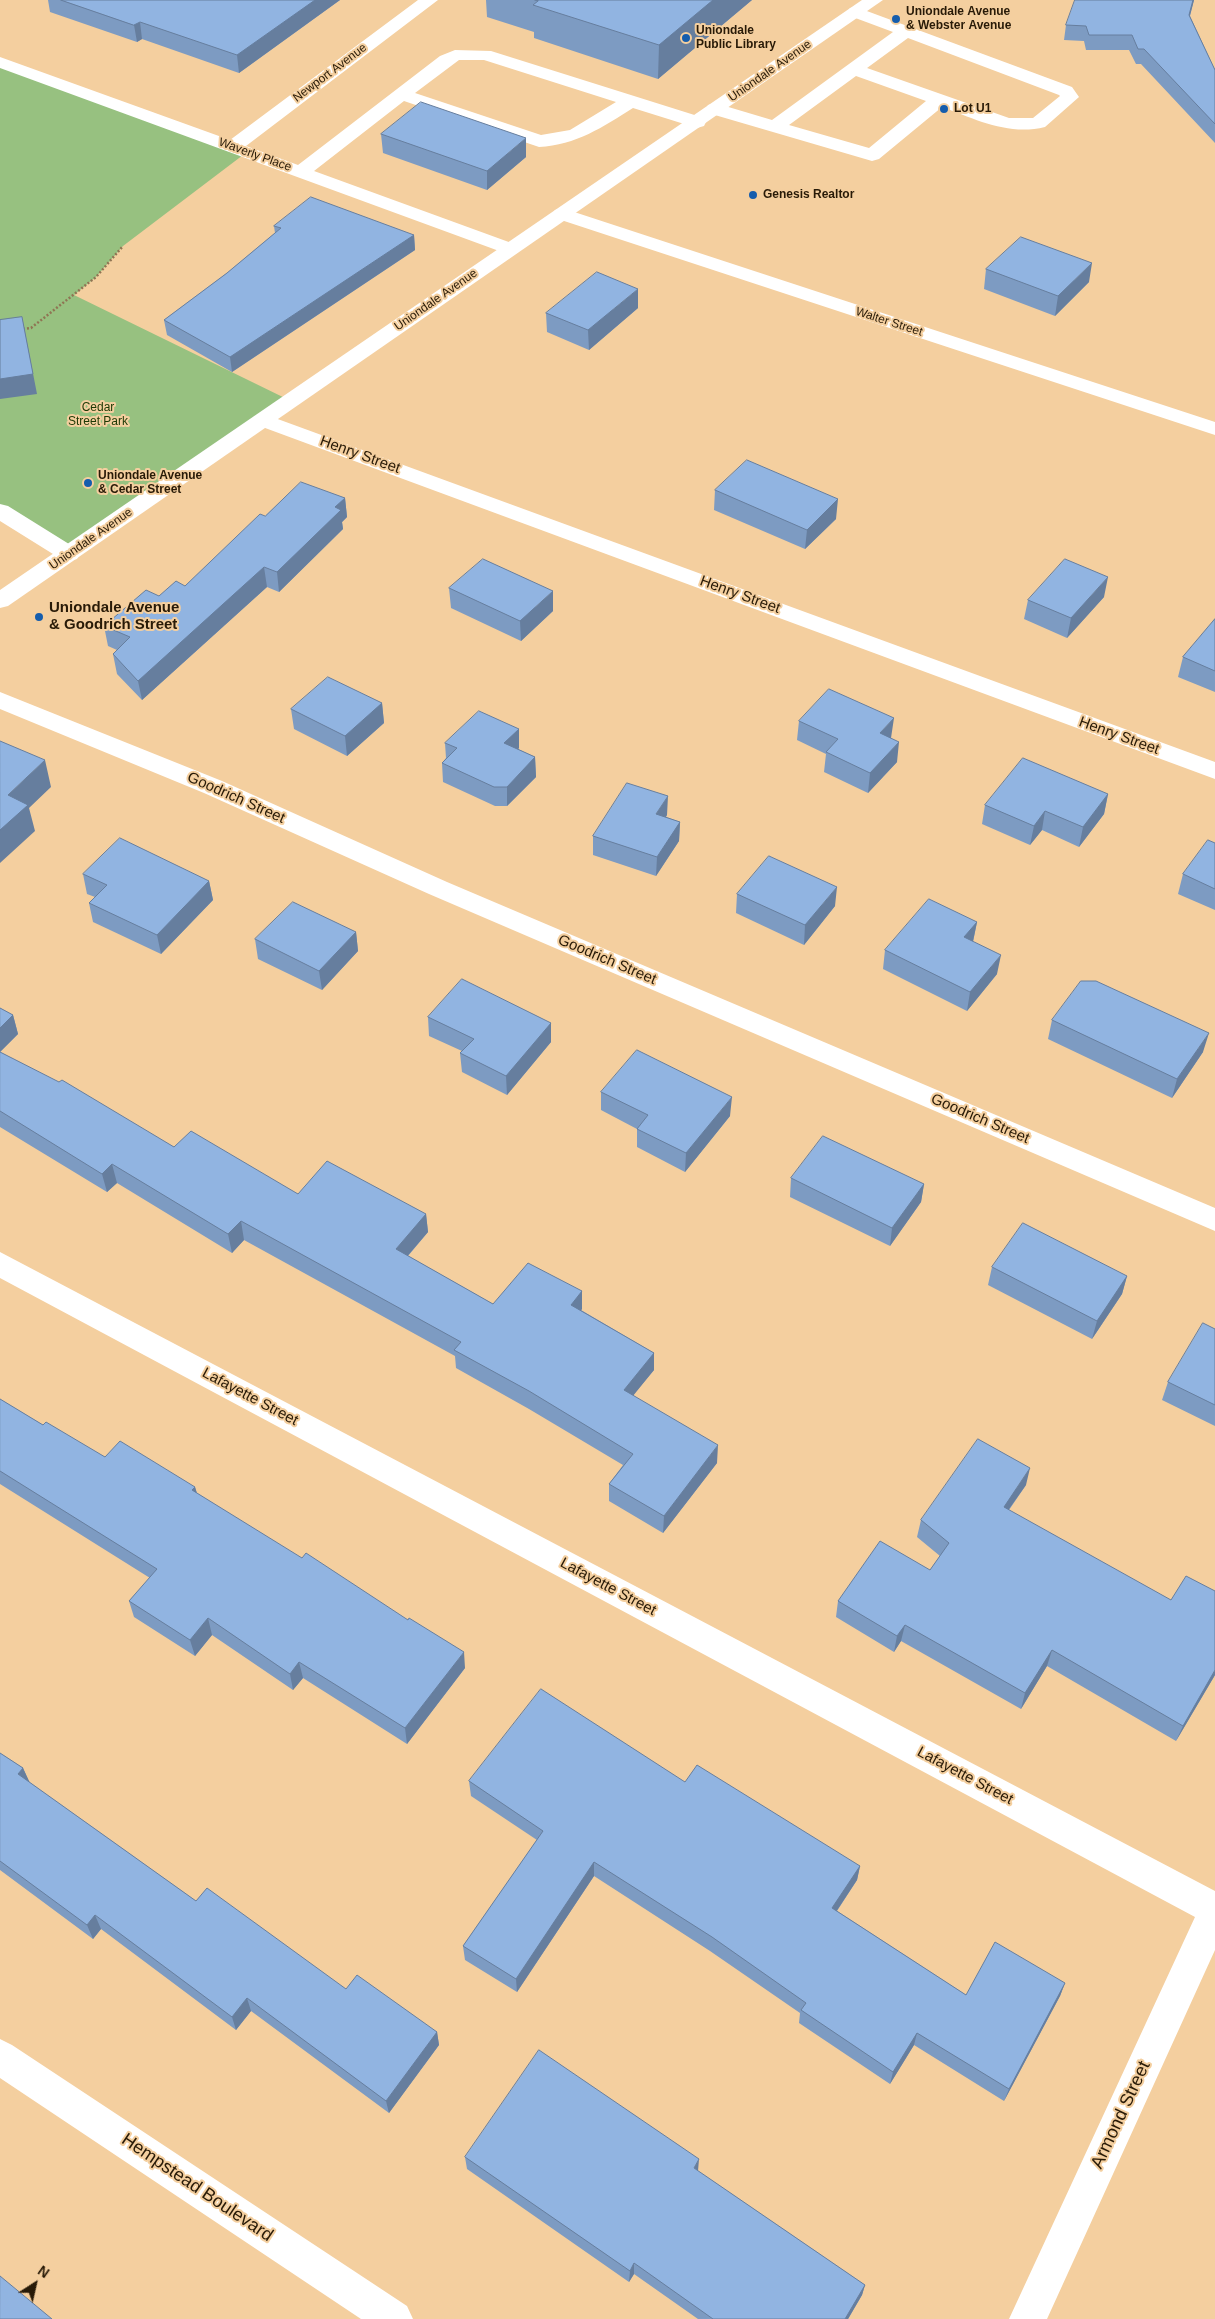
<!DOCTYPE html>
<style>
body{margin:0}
#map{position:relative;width:1215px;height:2319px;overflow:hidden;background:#f4cf9f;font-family:Arial,sans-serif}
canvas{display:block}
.north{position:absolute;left:10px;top:2259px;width:50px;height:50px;-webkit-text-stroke:4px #f4cf9f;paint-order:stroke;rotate:35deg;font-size:14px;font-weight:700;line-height:20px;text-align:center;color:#281a07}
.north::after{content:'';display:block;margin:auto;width:18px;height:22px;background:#281a07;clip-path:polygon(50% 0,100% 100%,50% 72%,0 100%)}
</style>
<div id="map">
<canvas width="1215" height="2319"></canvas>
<div class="north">N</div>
</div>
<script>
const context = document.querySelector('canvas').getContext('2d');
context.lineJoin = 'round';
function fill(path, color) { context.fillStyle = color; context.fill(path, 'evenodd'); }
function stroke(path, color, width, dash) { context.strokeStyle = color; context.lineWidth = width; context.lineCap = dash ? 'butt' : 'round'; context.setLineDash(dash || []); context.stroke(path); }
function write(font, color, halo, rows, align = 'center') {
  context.font = font + ' Arial,sans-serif'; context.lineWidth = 4; context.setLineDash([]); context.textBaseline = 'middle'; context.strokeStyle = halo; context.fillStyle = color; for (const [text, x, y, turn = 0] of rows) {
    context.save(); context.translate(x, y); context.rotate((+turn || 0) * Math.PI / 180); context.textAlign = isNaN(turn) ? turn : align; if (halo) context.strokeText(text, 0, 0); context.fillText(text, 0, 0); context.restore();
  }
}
const green = new Path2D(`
 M0,62l247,90 -124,94 -27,31 -22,18 217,106 -222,153 -69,-44z`);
const path = new Path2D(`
 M23,329l8,-1 65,-51 27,-31`);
const minor = new Path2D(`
 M418,0h20l-192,146 52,19 142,-109 15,-6 36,1 213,67 2,4 -2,4 -7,2 -64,-20c-30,19 -57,37 -94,39l-135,-46 -90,70 203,74 3,4 -3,4 -7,2 -510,-187v-11l230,83zM459,60h25l132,42 -46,28 -29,5 -126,-42z
 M856,7l216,80 7,10 -34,30c-37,9 -70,-8 -103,-20l-63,52 -7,2 -164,-48 -2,-4 2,-4 7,-2 57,17 121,-88 -43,-16 -3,-4 3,-4zM908,38l151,57 1,1 -27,22h-24l-142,-50zM856,76l70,25 -57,47 -80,-23z
 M562,208l653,214v13l-660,-217 -3,-4 3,-4z
 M264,414l951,348v17l-958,-354 -4,-5 4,-5z
 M0,504l8,2 69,43 3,5 -3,5 -8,2 -8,-2 -61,-38z
 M0,692l222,89 225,101 768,326v23l-786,-337 -225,-101 -204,-84z
 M0,1252l1215,639v59l-168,369h-38l186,-402 -1195,-639z
 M0,2039l12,6 395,261 6,13h-52l-361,-241z`);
const major = new Path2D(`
 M862,0h21l-875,606 -8,2v-18z`);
const wall = new Path2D(`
 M48,0h292l-101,73 -97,-34 -5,3 -87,-30z
 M486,0h266l-94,79 -124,-41v-6l-47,-15z
 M1194,0l-4,16 25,54v73l-74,-79h-5l-7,-14h-43l-2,-9 -20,-1 2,-15z
 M381,134l145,23 -39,33 -104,-37z
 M274,226l140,9 1,15 -183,122 -65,-37 -3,-15 63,-47 48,-40z
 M986,269l103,13 -34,34 -71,-27z
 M638,308l-49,42 -42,-18 -1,-19z
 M715,490l121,29 -31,30 -91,-39z
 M345,498l2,19 -5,5 1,7 -64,63 -12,-5 -125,113 -25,-26 -4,-20 4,-4 -9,-4 -4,-20 55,-30 26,-10z
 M449,588l104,23 -32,30 -70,-33z
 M1104,597l-37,41 -43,-19 4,-19z
 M1215,619v73l-37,-15 5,-20z
 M382,703l2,20 -37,33 -53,-27 -3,-20z
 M799,721l92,17 6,24 -29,31 -44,-21 2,-18 -29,-14z
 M519,729v19l-1,1 17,8 1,20 -29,29h-12l-52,-24 -1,-19 4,-5 -1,-15z
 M1108,794l-4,20 -25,33 -37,-17 -12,15 -48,-21 3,-19z
 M667,815l-1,2 14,5 -1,19 -23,35 -63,-21v-19z
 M1215,843v67l-37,-16 5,-20z
 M83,874l126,7 4,19 -52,54 -68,-32 -4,-19 6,-6 -8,-3z
 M737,894l98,12 -31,39 -68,-32z
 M977,922l-4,20 24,32 -30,37 -84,-42 2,-19z
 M356,932l2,19 -36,39 -64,-31 -3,-20z
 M0,1008l13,7 5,19 -18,18 174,95 124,47 128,20 2,18 -20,24 85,48 89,-13v18l-1,1 73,43v17l-21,25 84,68 -54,70 -54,-32v-17l14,-19 -94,-56 -73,-41 -1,-12 -211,-116 -12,13 -115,-70 -10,9 -107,-65z
 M428,1017l123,6v19l-44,53 -45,-23 -2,-19 2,-2 -33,-15z
 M1052,1020l151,32 -31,46 -124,-59z
 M601,1092l129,24 -45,56 -48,-25v-18l-36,-19z
 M791,1178l133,6 -3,18 -31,44 -100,-49z
 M992,1267l135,9 -5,18 -30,45 -104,-54z
 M1215,1329v97l-53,-26 6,-18z
 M0,1399l43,26 62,32 90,30 2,6 268,175 -58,76 -104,-66 -10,12 -81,-55 -17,21 -61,-39 -5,-16 21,-23 -150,-94z
 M1026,1485l-17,25 206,165 -39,66 -129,-75 -26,43 -120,-68 -7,11 -58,-35 2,-16 92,-31 10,-14 -23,-19 4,-17z
 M0,1753l23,15 6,14 167,119 150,88 91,43 2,13 -50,68 -138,-102 -15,19 -135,-101 -8,10 -93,-69z
 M469,1781l216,1 175,84 -3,14 -20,31 129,84 99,-12 -5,13 -56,105 -90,-56 -24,39 -91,-61 1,-10 -90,-62 -116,-75 -77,116 -52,-32 -2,-14 74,-106 -66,-44z
 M465,2157l233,14 167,114 -3,10 -14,24h-150l-64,-45 -5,8 -162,-113z`);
const shadedWall = new Path2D(`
 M315,0h25l-101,73 -2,-18z
 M713,0h39l-94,79 1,-34z
 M1193,0h1l-8,30 3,-15z
 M140,22l2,17 -5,3 -3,-17z
 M526,138v19l-39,33v-19z
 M414,235l1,15 -183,122 -2,-15z
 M1092,263l-3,19 -34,34 3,-20z
 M638,289v19l-49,42 -1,-20z
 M22,317l15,77 -37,5v-20z
 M345,498l2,19 -5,5 1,7 -64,63 -2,-20 58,-65z
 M838,499l-2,20 -31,30 2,-19z
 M264,567l3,20 -125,113 -4,-19z
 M1108,577l-4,20 -37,41 4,-20z
 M553,591v20l-32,30 -1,-20z
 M382,703l2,20 -37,33 -2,-20z
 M894,718l-3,20 -13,15 2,-20z
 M519,729v19l-14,15 -1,-20z
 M899,742l-2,20 -29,31 2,-20z
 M535,757l1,20 -29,29v-19z
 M45,760l6,27 -22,21 6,23 -35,32v-33l8,-35z
 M1108,794l-4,20 -25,33 4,-20z
 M668,796l-1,19 -12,18 1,-19z
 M1045,811l-3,19 -12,15 4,-19z
 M680,822l-1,19 -23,35 1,-19z
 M209,881l4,19 -52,54 -4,-19z
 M837,887l-2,19 -31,39 1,-20z
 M977,922l-4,19 -12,15 3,-19z
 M356,932l2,19 -36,39 -3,-19z
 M1001,955l-4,19 -30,37 3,-19z
 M13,1015l5,19 -18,18v-24z
 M551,1023v19l-44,53 -1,-19z
 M1209,1033l-6,19 -31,46 5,-19z
 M732,1097l-2,19 -45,56 1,-19z
 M112,1164l5,19 -10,9 -5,-18z
 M924,1184l-3,18 -31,44 2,-18z
 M426,1214l2,18 -30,35 -2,-18z
 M241,1221l3,19 -12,13 -4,-19z
 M1127,1276l-5,18 -30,45 5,-18z
 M582,1291v18l-10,13 -1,-17z
 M654,1353v17l-30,37v-17z
 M718,1445l-1,18 -54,70 1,-17z
 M1030,1468l-4,17 -27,38 5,-16z
 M195,1487l5,17 -8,-14z
 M208,1618l4,17 -17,21 -5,-16z
 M905,1625l-4,16 -7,11 3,-16z
 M1052,1650l-5,16 -26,43 4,-16z
 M464,1652l1,16 -58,76 -2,-16z
 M299,1662l4,16 -10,12 -3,-16z
 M1215,1670v5l-39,66 7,-15z
 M23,1768l7,15 -12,-9z
 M594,1862v14l-77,116 -1,-13z
 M860,1866l-3,14 -27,41 2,-13z
 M95,1915l6,14 -8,10 -6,-14z
 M1065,1983l-5,13 -56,105 5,-12z
 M247,1998l4,13 -15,19 -4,-13z
 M437,2032l2,13 -50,68 -3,-12z
 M917,2033l-3,12 -24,39 3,-12z
 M699,2159l-1,12 -4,-3z
 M634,2263v11l-5,8 1,-11z
 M865,2285l-3,10 -14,24h-3z`);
const building = new Path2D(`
 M61,0h254l-78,55 -97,-33 -6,3z
 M535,0h178l-54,45 -126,-40 5,-4z
 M1075,0h118l-4,15 26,55v54l-71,-75h-6l-6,-14h-43l-3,-9 -20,-1z
 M421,102l105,36 -39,33 -106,-37z
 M311,197l103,38 -184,122 -66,-37 63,-47 54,-45 -7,-2z
 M1021,237l71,26 -34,33 -72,-27z
 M597,272l41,17 -50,41 -42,-17z
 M22,317l11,57 -33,5v-59z
 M747,460l91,39 -31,31 -92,-40z
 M301,482l44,16 -10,9 6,3 -64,62 -13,-5 -126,114 -25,-27 17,-17 -26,-11 42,-36 13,6 17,-15 9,5 75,-72 5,2z
 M483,559l70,32 -33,30 -71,-33z
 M1065,559l43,18 -37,41 -43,-18z
 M1215,619v52l-32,-14z
 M328,677l54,26 -37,33 -54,-27z
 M829,689l65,29 -14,15 19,9 -29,31 -44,-21 12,-13 -39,-18z
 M479,711l40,18 -15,14 31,14 -28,30h-13l-52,-24 15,-15 -12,-5z
 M0,741l45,19 -37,35 20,10 -28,25z
 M1023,758l85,36 -25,33 -38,-16 -11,15 -49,-21z
 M627,783l41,13 -12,18 24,8 -23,35 -64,-21z
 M120,838l89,43 -52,54 -68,-32 18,-18 -24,-11z
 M1208,840l7,3v46l-32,-15z
 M769,856l68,31 -32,38 -68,-31z
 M929,899l48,23 -13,15 37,18 -31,37 -85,-42z
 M293,902l63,30 -37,39 -64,-32z
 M462,979l89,44 -45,53 -46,-23 14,-14 -46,-22z
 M1081,981h15l113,52 -32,46 -125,-59z
 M0,1008l13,7 -13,13z
 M637,1050l95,47 -46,56 -49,-24 11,-14 -47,-23z
 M0,1052l59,30 3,-2 112,67 17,-16 107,63 29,-33 99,53 -30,35 97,55 35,-41 54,28 -11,14 83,48 -30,37 94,55 -54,71 -55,-32 24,-30 -104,-63 -75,-41 7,-8 -220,-121 -13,13 -116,-70 -10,10 -102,-63z
 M823,1136l101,48 -32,44 -101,-50z
 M1023,1223l104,53 -30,45 -105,-54z
 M1203,1323l12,6v76l-47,-23z
 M0,1399l43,26 3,-3 59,35 15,-16 75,46 -3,3 110,68 4,-5 102,67 1,-2 55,34 -59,76 -106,-66 -9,12 -82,-56 -18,22 -61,-39 28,-32 -157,-98z
 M978,1439l52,29 -26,39 167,93 15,-24 29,15v79l-32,56 -131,-76 -27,43 -120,-68 -8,11 -59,-35 42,-60 50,29 19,-27 -28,-23z
 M541,1689l144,93 12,-17 163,101 -28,42 134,87 29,-53 70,41 -56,106 -92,-56 -24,39 -92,-62 5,-7 -94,-66 -118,-75 -78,117 -53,-33 80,-115 -74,-50z
 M0,1753l23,15 -5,6 178,127 11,-13 139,101 11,-14 80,57 -51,69 -139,-103 -15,19 -137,-102 -8,10 -87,-64z
 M539,2050l160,109 -5,9 171,117 -20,34h-132l-79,-56 -4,8 -165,-114z
 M0,2276l52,43h-52z`);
const markers = [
 [896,19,5,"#155dad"],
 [686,38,5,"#155dad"],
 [944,109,5,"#155dad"],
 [753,195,5,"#155dad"],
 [88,483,5,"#155dad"],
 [39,617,5,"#155dad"]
];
const farPoinames = [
 ["Uniondale Avenue",906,12],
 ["& Webster Avenue",906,26],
 ["Uniondale",696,31],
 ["Public Library",696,45],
 ["Lot U1",954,109],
 ["Genesis Realtor",763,195],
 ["Uniondale Avenue",98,476],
 ["& Cedar Street",98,490]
];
const farStreetnames = [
 ["Uniondale Avenue",770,71,-35],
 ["Newport Avenue",330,73,-37],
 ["Waverly Place",255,155,20],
 ["Uniondale Avenue",436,300,-35],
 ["Walter Street",889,322,18],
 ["Uniondale Avenue",91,539,-35]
];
const farParknames = [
 ["Cedar",98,408],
 ["Street Park",98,422]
];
const streetNames = [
 ["Henry Street",360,455,20],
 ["Henry Street",740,595,20],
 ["Henry Street",1119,736,20],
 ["Goodrich Street",236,798,24],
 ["Goodrich Street",607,960,23],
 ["Goodrich Street",980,1119,23],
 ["Lafayette Street",250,1397,28],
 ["Lafayette Street",608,1587,28],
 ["Lafayette Street",965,1776,28]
];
const poiNames = [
 ["Uniondale Avenue",49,608],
 ["& Goodrich Street",49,625]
];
const nearStreetnames = [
 ["Armond Street",1121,2115,-65],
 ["Hempstead Boulevard",197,2188,34]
];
fill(green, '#97c180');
stroke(path, '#8f7553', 2.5, [2, 2]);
fill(minor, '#fff');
fill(major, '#fff');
fill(wall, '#7d9bc2');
fill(shadedWall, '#667e9e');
fill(building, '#91b4e1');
stroke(building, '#667e9e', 1);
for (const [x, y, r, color] of markers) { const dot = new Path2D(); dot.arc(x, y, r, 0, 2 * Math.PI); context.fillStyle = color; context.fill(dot); stroke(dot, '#f4cf9f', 2); }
write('bold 12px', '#281a07', '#f4cf9f', farPoinames, 'left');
write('12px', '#281a07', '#f4cf9f', farStreetnames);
write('12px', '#1c3905', '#f4cf9f', farParknames);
write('15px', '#281a07', '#f4cf9f', streetNames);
write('bold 15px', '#281a07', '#f4cf9f', poiNames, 'left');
write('18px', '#281a07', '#f4cf9f', nearStreetnames);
</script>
